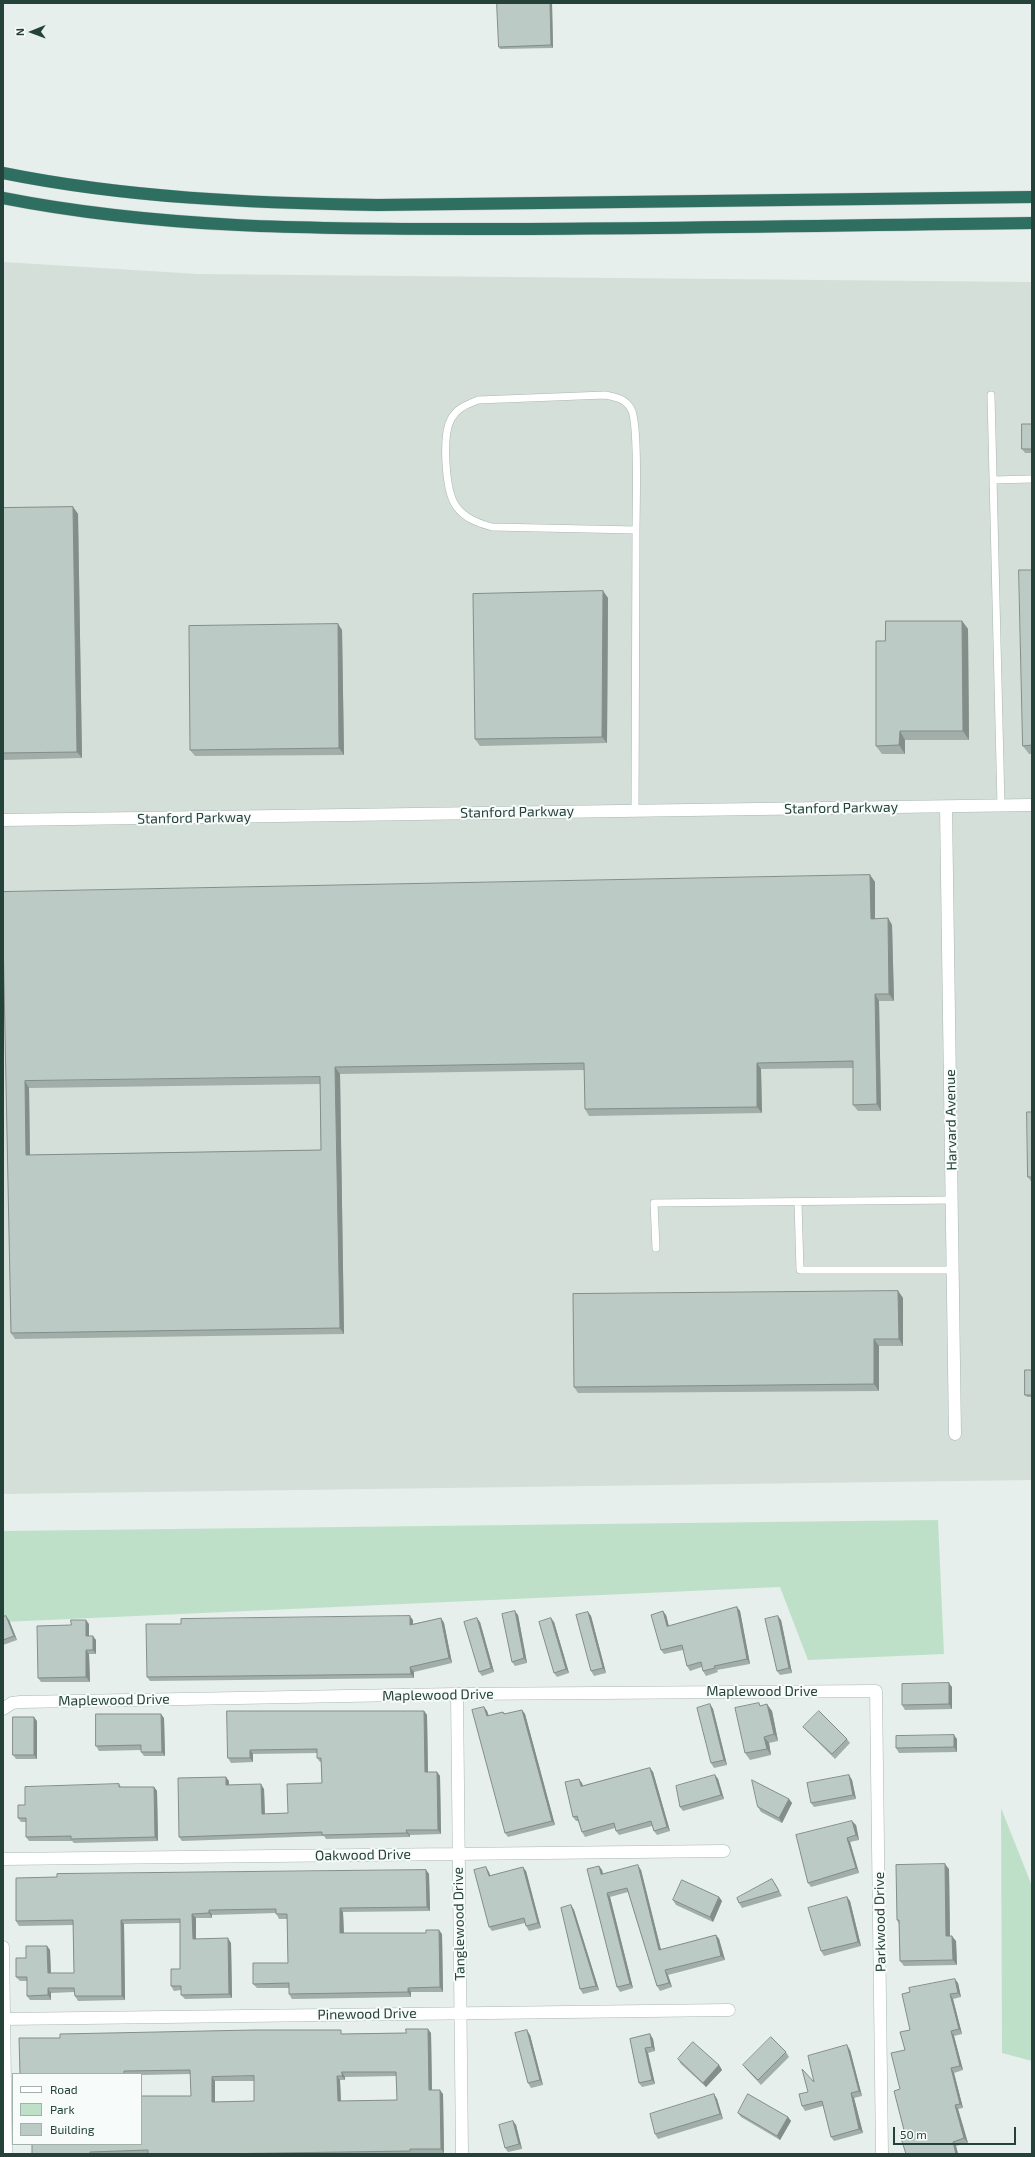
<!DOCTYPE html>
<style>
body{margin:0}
#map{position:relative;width:1035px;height:2157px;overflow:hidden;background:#e6efeb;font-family:"Exo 2",sans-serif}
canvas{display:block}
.frame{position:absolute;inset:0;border:4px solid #24423a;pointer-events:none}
.legend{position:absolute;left:12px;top:2073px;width:130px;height:72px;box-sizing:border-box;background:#f7fbf9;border:1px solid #a3b1ad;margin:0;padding:5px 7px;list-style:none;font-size:12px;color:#24423a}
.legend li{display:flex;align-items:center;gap:8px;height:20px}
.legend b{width:20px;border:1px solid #a3b1ad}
.north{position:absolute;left:12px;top:12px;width:40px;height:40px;-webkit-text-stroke:3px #f7fbf9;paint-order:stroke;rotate:269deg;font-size:11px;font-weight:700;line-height:16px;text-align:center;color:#24423a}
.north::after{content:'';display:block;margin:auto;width:14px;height:18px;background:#24423a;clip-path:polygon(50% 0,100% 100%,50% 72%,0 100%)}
.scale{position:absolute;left:893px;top:2127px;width:123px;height:18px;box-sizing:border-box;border:2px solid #24423a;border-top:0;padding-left:5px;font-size:12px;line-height:14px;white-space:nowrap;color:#24423a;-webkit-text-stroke:3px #f7fbf9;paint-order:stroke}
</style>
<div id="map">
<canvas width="1035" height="2157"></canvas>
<div class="frame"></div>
<ul class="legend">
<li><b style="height:5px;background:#fff"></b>Road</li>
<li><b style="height:11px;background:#bfe0c8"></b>Park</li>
<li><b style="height:11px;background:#bbcac4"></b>Building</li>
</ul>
<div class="north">N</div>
<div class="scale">50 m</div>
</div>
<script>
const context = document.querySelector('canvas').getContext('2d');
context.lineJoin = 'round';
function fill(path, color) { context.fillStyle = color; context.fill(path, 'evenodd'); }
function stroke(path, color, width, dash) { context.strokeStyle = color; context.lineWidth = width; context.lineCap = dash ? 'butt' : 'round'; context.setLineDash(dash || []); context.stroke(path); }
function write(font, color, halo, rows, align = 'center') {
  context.font = font + ' "Exo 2",sans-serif'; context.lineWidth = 4; context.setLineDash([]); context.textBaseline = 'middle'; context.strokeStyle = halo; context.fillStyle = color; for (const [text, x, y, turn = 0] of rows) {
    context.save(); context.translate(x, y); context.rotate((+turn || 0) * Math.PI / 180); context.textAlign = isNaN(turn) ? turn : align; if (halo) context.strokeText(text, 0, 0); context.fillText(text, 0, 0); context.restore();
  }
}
const built = new Path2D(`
 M3,262l195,12 834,8v1198l-1029,14z`);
const green = new Path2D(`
 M938,1520l6,134 -136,6 -28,-73 -777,35v-91z
 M1001,1808l31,78v175l-30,-8z`);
const service = new Path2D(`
 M991,395l10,411
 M993,480l39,-1
 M635,810l1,-280c0,-21 3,-108 -5,-121 -6,-11 -16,-12 -26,-14l-127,5c-12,5 -21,8 -27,19 -9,16 -6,72 5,87 8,12 22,17 36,21l144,3
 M798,1202l2,68h152
 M656,1248l-2,-45 298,-3`);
const minor = new Path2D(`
 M946,807l9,627
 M457,1694l5,460
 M3,1709l9,-6 8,-1 437,-8 419,-3 6,463
 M3,1859l721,-8
 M3,1947l3,207
 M4,2019l725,-9`);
const tertiary = new Path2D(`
 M3,820l1029,-15`);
const motorway = new Path2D(`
 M3,173c124,25 248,30 375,32l654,-8
 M3,198c157,31 315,31 475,31 184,0 369,-4 554,-6`);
const wall = new Path2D(`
 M497,3h55l1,45 -53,1 -1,-2z
 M1032,424v29h-7l-3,-4z
 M73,507l5,7 4,244 -79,2v-252z
 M1032,570v184h-3l-6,-8z
 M603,591l5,7 -1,145 -127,3 -5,-7z
 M962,621l6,8 1,111h-64v14h-23l-6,-8 9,-105z
 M338,624l4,6 2,125 -149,1 -5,-6z
 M870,875l5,7v37l13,-1 4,7 2,76h-15l2,110h-23l-5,-6v-37l-92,1 1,44 -173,3 -4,-7 -1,-39 -244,4 4,260 -329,5 -4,-6 -8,-399zM320,1084l1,66 -291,5 -1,-67z
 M1032,1112v71l-4,-6z
 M898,1291l5,7v48h-24v45l-301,2 -4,-6z
 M1032,1370v27h-5l-2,-2z
 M737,1607l3,4 10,53 -33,6 1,2 -12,4 -3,-5 -1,-4 -12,4 -3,-5 -4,-16 -19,4 -3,-4 5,-35 3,11z
 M588,1612l3,4 15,57 -12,3 -3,-5z
 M518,1615l9,48 -12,3 -3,-4z
 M3,1617l6,3 8,20 -14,5z
 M441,1618l3,5 8,40 -38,9v6l-264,3 -3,-4 34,-53 232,-4v4z
 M781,1620l11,53 -12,2 -3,-4z
 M480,1622l14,50 -12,4 -3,-4z
 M554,1622l15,51 -12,4 -3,-4z
 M89,1624v12l7,4v14h-7l1,28h-49l-3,-4 33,-53z
 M952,1687v22l-47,1 -3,-5z
 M710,1704l3,5 14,56 -13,3 -3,-5z
 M761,1706l11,5 6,30 -9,2 2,12 -21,5 -5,-7z
 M484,1707l3,4 2,5 14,-4 2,2 17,-4 3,4 30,111 -47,12 -3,-4z
 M227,1711h197l3,4 1,57h9l3,4 1,58 -31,1v2l-84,2 -2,-3 -142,5 -3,-4 50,-56v4l35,4 1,25 23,-1 34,-30 -1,-21h-1l-3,-4v-5l-64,1v8l-22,1 -3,-5z
 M164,1718l1,38h-21l-3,-4v-2l-42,1 -3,-5z
 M37,1721v38h-21l-3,-4z
 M803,1727l44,12 3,4 -15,16z
 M957,1739v13l-58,1 -3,-5z
 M650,1768l3,4 17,59 -13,4 -3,-4 -2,-5 -33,9 -3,-4 -1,-3 -30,9 -3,-5 -4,-11h-2l-3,-4 9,-34 1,3z
 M715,1775l3,4 6,20 -41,12 -3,-4z
 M849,1775l3,5 4,19 -42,8 -3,-4z
 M119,1784l2,3h33l3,4 1,50 -84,2 -2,-2h-43l-3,-4v-15h-5l-3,-4 7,-13z
 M789,1799l3,4 -10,20 -21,-11 -3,-5z
 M856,1825l3,15 -9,2 9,31 -48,14 -3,-4z
 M599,1866l3,4 1,4 38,-4 20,80 55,-15 3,4 6,21 -57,15 4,12 -12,4 -3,-5 -29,-94 -18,5 23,91 -13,4 -3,-5z
 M949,1869l1,67 6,5 1,24 -53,1 -4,-5 -1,-37 -2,-4z
 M426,1870l3,4 1,37 -87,1 1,21 98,1 1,58h-32v5l-119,2 -3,-5v-6h-32l-4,-4 35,-21 -1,-44h-8l-3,-6 -64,2v3h-16v21l35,4 1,55 -47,1 -4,-4v-5l-7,1 -3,-5 9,-17v-46l-56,1 1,76 -47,1 -3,-5 -1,-4 -23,1v7h-21l-3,-4v-15h-7l-4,-4 10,-19 21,-12 3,4 1,23h23l-1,-48 -54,1 -3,-5 41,-44z
 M526,1871l15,57 -12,3 -3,-5 -1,-3 -33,8 -3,-4v-55l1,4z
 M775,1883l7,13 -40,12 -3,-5z
 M719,1897l3,4 -9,21 -37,-17 -3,-5z
 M847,1897l3,4 11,45 -37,10 -3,-5z
 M571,1905l3,5 25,80 -16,4 -3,-5z
 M958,1983l3,14 -8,2 9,35 -8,2 9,34 -9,3 9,35 -5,1 10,34 -12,3 2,8h-52l-1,-20 -5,-45 5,-39 5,-20z
 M431,2033l1,57 11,4 1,59 -31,1h-381l159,-58v-22l-50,1v-1h-121l324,-40zM396,2076l1,24 -56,1 -1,-21h5v-3zM215,2081h39v20l-39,1z
 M650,2034l3,5 2,12 -7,2 7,31 -13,3 -3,-4 -9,-44z
 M530,2035l13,50 -12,3 -3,-5z
 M850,2050l12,46 -8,2 9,35 -29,8 -3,-4 -8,-31 -18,5 -3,-5 6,-14 6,-10z
 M786,2052l3,5 -28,28 -15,-16 -3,-4z
 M678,2059l41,6 3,5 -16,17 -25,-23z
 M714,2094l3,5 6,20 -65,20 -3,-5z
 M738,2113l50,4 3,4 -11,19 -39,-23z
 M513,2121l3,4 6,24 -14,3 -3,-4z`);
const shadedWall = new Path2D(`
 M550,3h2l1,45 -2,-3z
 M73,507l5,7 4,244 -5,-6z
 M603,591l5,7 -1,145 -5,-6z
 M962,621l6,8 1,111 -6,-9z
 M338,624l4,6 2,125 -5,-7z
 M900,731l5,9v14l-6,-9z
 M870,875l5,7v43l-4,-6z
 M888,918l4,7 2,76 -5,-7z
 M875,994l4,7 2,110 -4,-7z
 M757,1063l4,6 1,44 -5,-6z
 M335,1067l5,7 4,260 -4,-6z
 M25,1081l4,7 1,73 -4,-6z
 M898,1291l5,7v48l-4,-7z
 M874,1339l5,7v45l-5,-7z
 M737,1607l3,4 10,53 -3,-5z
 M515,1611l3,4 9,48 -3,-5z
 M663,1611l3,4 4,16 -3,-5z
 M588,1612l3,4 15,57 -3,-5z
 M6,1616l3,4 8,20 -3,-4z
 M410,1616l3,4v9l-3,-4z
 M778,1616l3,4 11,53 -3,-5z
 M441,1618l3,5 8,40 -3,-5z
 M477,1618l3,4 14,50 -3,-4z
 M551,1618l3,4 15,51 -3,-4z
 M86,1620l3,4v16l-3,-4z
 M93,1636l3,4v14l-3,-4z
 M86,1650l3,4 1,28 -4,-5z
 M410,1667l4,5v6l-3,-4z
 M949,1683l3,4v22l-3,-5z
 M710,1704l3,5 14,56 -3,-5z
 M767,1704l5,7 6,30 -4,-7z
 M484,1707l3,4 3,9 -3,-4z
 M522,1710l3,4 30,111 -3,-4z
 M424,1711l3,4 1,61 -3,-4z
 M161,1714l3,4 1,38 -3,-4z
 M34,1717l3,4v38l-3,-4z
 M954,1735l3,4v13l-3,-5z
 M764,1737l5,6 2,12 -4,-6z
 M250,1750l3,4v8l-3,-4z
 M650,1768l3,4 17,59 -3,-4z
 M437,1772l3,4 1,58 -3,-4z
 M715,1775l3,4 6,20 -3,-4z
 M849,1775l3,5 4,19 -3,-4z
 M226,1777l3,4v8l-3,-4z
 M579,1779l3,4 2,8 -3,-5z
 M261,1784l3,5 1,29 -3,-4z
 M154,1787l3,4 1,50 -3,-4z
 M789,1799l3,4 -10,20 -3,-5z
 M852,1821l4,4 3,15 -3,-5z
 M406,1830l4,5v2l-3,-4z
 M847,1838l3,4 9,31 -3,-5z
 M945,1864l4,5 1,72 -4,-5z
 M638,1865l3,5 21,84 -3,-4z
 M599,1866l3,4 2,8 -3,-4z
 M486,1867l3,5 3,9 -3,-5z
 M523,1867l3,4 15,57 -3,-5z
 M426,1870l3,4 1,37 -3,-4z
 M607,1893l3,4 23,91 -3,-4z
 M719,1897l3,4 -9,21 -3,-5z
 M847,1897l3,4 11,45 -3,-4z
 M571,1905l3,5 25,80 -3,-4z
 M340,1908l3,4 1,26 -4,-5z
 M209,1910l3,5v3l-3,-5z
 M192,1914l4,4v25l-3,-4z
 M121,1920l3,4 1,76 -3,-4z
 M439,1930l3,4 1,58 -3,-5z
 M716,1935l3,4 6,21 -4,-4z
 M952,1936l4,5 1,24 -4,-5z
 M228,1938l3,5 1,55 -3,-4z
 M47,1946l3,4 1,27 -3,-4z
 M665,1970l3,5 4,12 -3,-4z
 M955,1979l3,4 3,14 -3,-4z
 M48,1988l3,5v7l-3,-5z
 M408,1988l3,4v5l-3,-5z
 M950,1994l3,5 9,35 -3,-5z
 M428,2029l3,4 1,62 -3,-5z
 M527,2030l3,5 13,50 -3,-5z
 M951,2031l3,5 9,34 -3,-4z
 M650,2034l3,5 2,12 -3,-4z
 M847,2045l3,5 12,46 -3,-5z
 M645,2048l3,5 7,31 -3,-4z
 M719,2065l3,5 -16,17 -3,-4z
 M951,2068l3,5 9,35 -3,-4z
 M342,2072l3,5v3l-3,-4z
 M337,2076l3,4 1,25 -3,-4z
 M212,2077l3,4v25l-3,-4z
 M440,2090l3,4 1,59 -3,-4z
 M851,2093l3,5 9,35 -4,-4z
 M714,2094l3,5 6,20 -3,-5z
 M955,2105l3,4 10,34 -4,-5z
 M788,2117l3,4 -11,19 -3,-4z
 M513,2121l3,4 6,24 -3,-5z
 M953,2142l3,4 2,8h-2z`);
const building = new Path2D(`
 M497,3h53l1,42 -52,2z
 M1022,424h10v25h-10z
 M73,507l4,245 -74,1v-245z
 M1019,570h13v175l-9,1z
 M603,591l-1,146 -127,2 -2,-145z
 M886,621h76l1,110h-63l-1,14 -23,1v-105h9z
 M338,624l1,124 -149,2 -1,-124z
 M870,875l1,44 17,-1 1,76h-14l2,110 -24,1v-44l-96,2v44l-172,2 -1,-46 -249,4 5,261 -329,5 -8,-399v-42zM320,1077l1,73 -295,5 -1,-74z
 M1027,1112h5v65h-4z
 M898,1291l1,48h-25v45l-300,3 -1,-93z
 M1025,1370h7v25h-7z
 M737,1607l10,52 -33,7 1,2 -12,3 -2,-9 -14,4 -5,-21 -21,5 -10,-35 12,-4 4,15z
 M515,1611l9,47 -12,4 -10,-48z
 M588,1612l15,56 -12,3 -15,-56z
 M6,1616l8,20 -11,4v-23z
 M410,1616v9l31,-7 8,40 -39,9 1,7 -264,3 -1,-53h35v-5z
 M778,1616l11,52 -12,3 -12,-52z
 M477,1618l14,50 -12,4 -15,-50z
 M551,1618l15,51 -12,4 -15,-51z
 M71,1620h15v16h7v14h-7v27l-48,1 -1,-52 34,-1z
 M949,1683v21l-47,1v-21z
 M759,1703l1,3 7,-2 7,30 -10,3 3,12 -22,4 -10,-45z
 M710,1704l14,56 -13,3 -14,-55z
 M484,1707l3,9 16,-4 1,2 18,-4 30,111 -47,12 -33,-123z
 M227,1711h197l1,61h12l1,58h-32l1,3 -85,2v-3l-143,5 -1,-59 48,-1v8l35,-1 1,30 26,-1 -1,-29 35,-1 -1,-25h-4v-9l-67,1v8h-22z
 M819,1711l28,28 -15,15 -29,-27z
 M96,1714h65l1,38h-21v-7l-45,1z
 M13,1717h21v38h-21z
 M954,1735v12l-58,1v-12z
 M650,1768l17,59 -13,4 -3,-10 -35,10 -2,-8 -32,9 -5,-16 -4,1 -8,-35 14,-3 2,7z
 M715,1775l6,20 -41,12 -4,-21z
 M849,1775l4,20 -42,8 -4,-20z
 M752,1780l37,19 -10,19 -21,-11z
 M119,1784v3h35l1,50 -84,2v-3l-45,1v-19h-8v-13h7v-18z
 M852,1821l4,14 -9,3 9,30 -48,15 -12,-48z
 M945,1864l1,72h6l1,24 -53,1 -1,-41h-2l-1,-55z
 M638,1865l21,85 57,-15 5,21 -56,14 4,13 -12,3 -30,-98 -20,5 23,91 -13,3 -30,-118 12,-3 2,8z
 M486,1867l3,9 34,-9 15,56 -12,3 -2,-8 -35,9 -15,-57z
 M426,1870l1,37 -87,1v25h86v-3h13l1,57 -32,1v4l-119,2v-11l-36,1v-21h35l-1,-49h-11v-5l-67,1v3l-17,1 1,25 35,-1 1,56 -48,1v-9h-10v-17h9v-50l-59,1 1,76h-47l-1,-8h-26v7l-21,1v-19h-11v-19h10v-12h21l1,27h26l-1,-53 -57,1v-43l41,-1v-3z
 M772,1879l7,12 -40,12 -2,-5z
 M682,1880l37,17 -9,20 -37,-17z
 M847,1897l11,45 -37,9 -13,-43z
 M571,1905l25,81 -16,3 -19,-81z
 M955,1979l3,14 -8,1 9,35 -8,2 9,35 -9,2 9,36 -5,1 9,33 -11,4 3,12h-50l-6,-19 5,-1 -11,-43 6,-2 -9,-36 14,-3 -5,-18 10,-2 -8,-36 8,-2 -1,-4z
 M406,2029h22l1,61h11l1,59h-31v2l-199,3h-63v-4l-58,2v2h-58v-10h109v-48h50l-1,-26 -66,1v3h-104l-1,-36h41v-4l194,-4h87v4l65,-1zM342,2072h54l1,28 -59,1 -1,-25h5zM254,2076v25l-42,1v-25z
 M527,2030l13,50 -12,3 -13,-50z
 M650,2034l2,13 -7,1 7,32 -13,3 -9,-44z
 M771,2037l15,15 -28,28 -15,-15z
 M693,2042l26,23 -16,18 -25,-24z
 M847,2045l12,46 -8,2 8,36 -28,8 -9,-36 -20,5 -3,-12 9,-2 -6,-23 12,13 -6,-26z
 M714,2094l6,20 -65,20 -5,-20z
 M748,2094l40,23 -11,19 -39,-23z
 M513,2121l6,23 -14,4 -6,-23z`);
const streetNames = [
 ["Stanford Parkway",841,808,-1],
 ["Stanford Parkway",517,812,-1],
 ["Stanford Parkway",194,818,-1],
 ["Harvard Avenue",951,1120,-91],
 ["Maplewood Drive",762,1691],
 ["Maplewood Drive",438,1695,-1],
 ["Maplewood Drive",114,1700,-1],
 ["Oakwood Drive",363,1855,-1],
 ["Parkwood Drive",880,1922,-91],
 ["Tanglewood Drive",459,1924,-91],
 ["Pinewood Drive",367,2014,-1]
];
fill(built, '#d4dfda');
fill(green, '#bfe0c8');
stroke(service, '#a8b8b2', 8);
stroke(minor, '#a8b8b2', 13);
stroke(tertiary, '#a8b8b2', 13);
stroke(motorway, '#c2cac8', 13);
stroke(service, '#fff', 7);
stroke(minor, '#fff', 12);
stroke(tertiary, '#fff', 12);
stroke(motorway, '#2f6f62', 12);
fill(wall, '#a1aea9');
fill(shadedWall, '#838d89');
fill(building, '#bbcac4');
stroke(building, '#838d89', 1);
write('14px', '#24423a', '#f7fbf9', streetNames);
</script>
